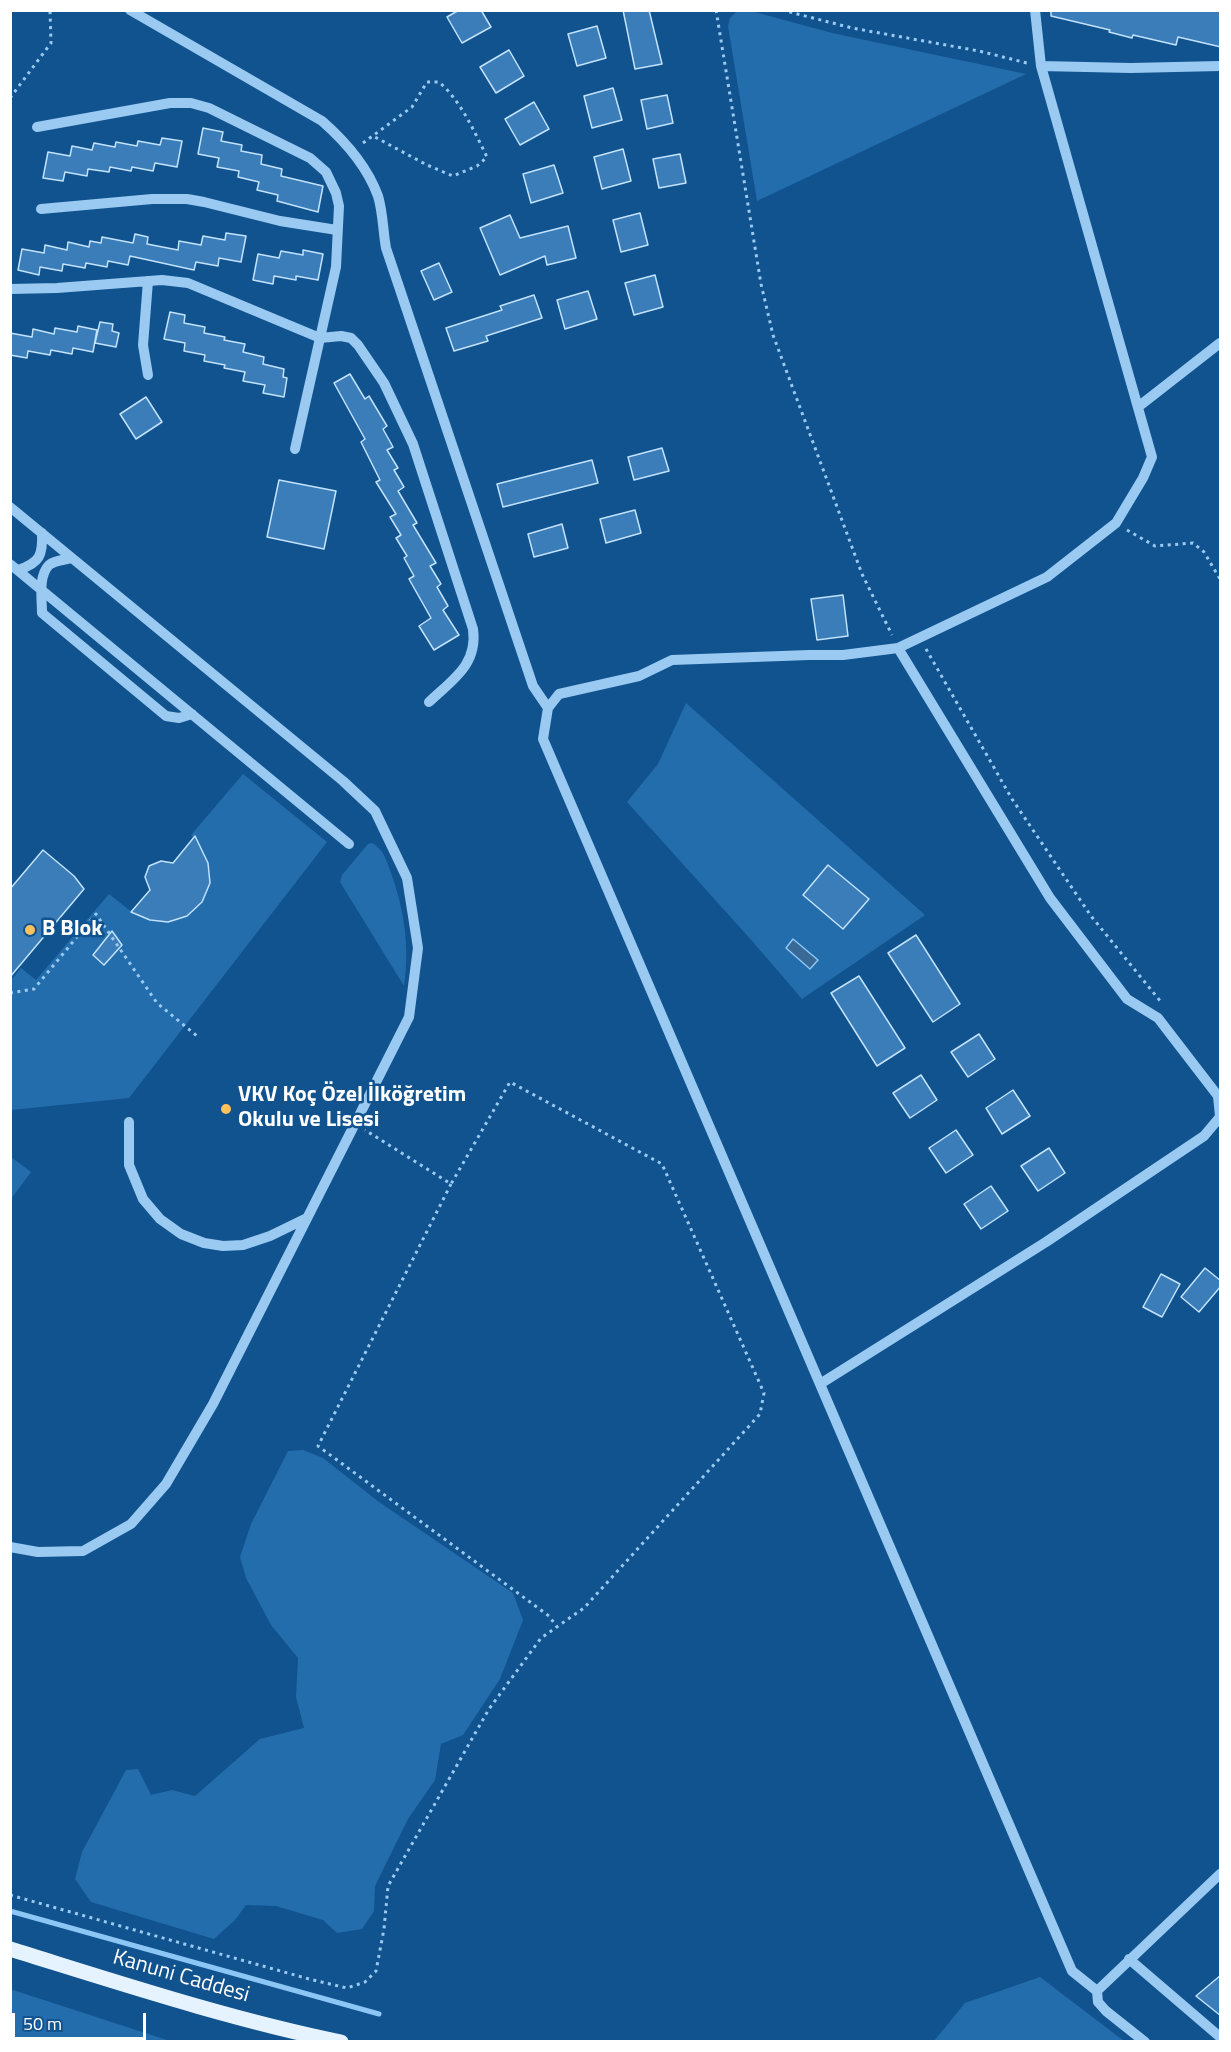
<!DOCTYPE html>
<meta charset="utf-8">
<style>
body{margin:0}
#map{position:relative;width:1231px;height:2052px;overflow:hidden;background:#11538e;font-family:"Titillium Web",sans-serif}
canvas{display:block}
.frame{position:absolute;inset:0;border:12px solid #fff;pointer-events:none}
.scale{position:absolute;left:12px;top:2013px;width:134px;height:27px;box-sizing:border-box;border:3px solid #fff;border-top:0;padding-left:8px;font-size:18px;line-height:21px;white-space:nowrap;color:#fff;-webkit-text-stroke:4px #11538e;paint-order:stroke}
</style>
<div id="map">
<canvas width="1231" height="2052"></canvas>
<div class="frame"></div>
<div class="scale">50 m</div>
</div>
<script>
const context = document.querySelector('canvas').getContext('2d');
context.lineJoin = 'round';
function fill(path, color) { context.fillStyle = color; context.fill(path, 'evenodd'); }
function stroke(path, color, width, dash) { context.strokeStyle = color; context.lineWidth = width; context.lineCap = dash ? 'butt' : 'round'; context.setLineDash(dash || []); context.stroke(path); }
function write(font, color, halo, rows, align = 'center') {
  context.font = font + ' "Titillium Web",sans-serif'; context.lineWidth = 5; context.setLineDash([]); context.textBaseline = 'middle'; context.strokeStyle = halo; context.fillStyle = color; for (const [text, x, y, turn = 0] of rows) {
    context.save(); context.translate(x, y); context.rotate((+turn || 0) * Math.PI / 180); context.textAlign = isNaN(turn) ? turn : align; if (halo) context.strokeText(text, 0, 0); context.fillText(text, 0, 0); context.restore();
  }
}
const green = new Path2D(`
 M737,11h14l81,22 194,41 -269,127 -29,-175 2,-8z
 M686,703l239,212 -123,84 -49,-57 -126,-140 31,-38z
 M243,774l84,68 -198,256 -118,12v-130l10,-12 15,12 73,-86c13,10 26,23 43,26 34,7 66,-22 56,-57 -3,-11 -10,-20 -17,-28z
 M372,843c11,6 14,16 18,27 14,38 20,76 14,116l-64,-104 2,-7 26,-31z
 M11,1157l20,15 -20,27z
 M303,1450l20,8 56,44 134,91 10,27 -23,59 -37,56 -22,9 -6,36 -27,39 -33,67 -1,25 -12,18 -25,4 -14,-13 -47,-14 -30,-1 -11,15 -21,19 -123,-37 -16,-23 7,-27 44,-82 12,-1 13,26 21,-5 23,6 65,-57 44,-11 -8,-31 2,-39 -27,-33 -25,-47 -6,-21 11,-33 37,-73z
 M1040,1977l84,64h-190l31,-38z
 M10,1989l160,52h-159z`);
const water = new Path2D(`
 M793,939l25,21 -8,9 -24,-21z`);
const stream = new Path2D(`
 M10,1911l369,103`);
const building = new Path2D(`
 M459,10h22l10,17 -29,16 -15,-26z
 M623,10h26l13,54 -27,5z
 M1051,10h170v37l-43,-10 -2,8 -43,-10 -1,3 -23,-6 1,-2 -59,-14z
 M597,26l9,32 -29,8 -9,-32z
 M509,50l15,26 -28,17 -16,-26z
 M613,88l9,32 -30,8 -8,-32z
 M667,95l6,28 -26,6 -6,-29z
 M534,102l15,27 -29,16 -15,-26z
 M203,128l20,4 -2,9 21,4 -1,6 21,4 -1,9 21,5 -1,7 42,10 -5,26 -41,-11 1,-6 -21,-5 2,-8 -21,-5 1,-6 -22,-4 2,-9 -21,-4z
 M162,138l20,3 -5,26 -22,-4 -2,8 -21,-4 -1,4 -21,-4 -1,5 -21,-3 -1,7 -22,-4 -2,9 -20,-3 5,-26 22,4 2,-10 20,4 2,-7 21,4 1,-5 21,4 1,-5 22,4z
 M623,149l8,32 -29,8 -8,-32z
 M680,154l6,29 -27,5 -6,-29z
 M554,165l9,28 -32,10 -8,-29z
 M640,213l8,32 -27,7 -8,-32z
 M510,215l10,23 48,-12 8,32 -29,7 -2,-9 -45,19 -20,-47z
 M226,233l20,3 -5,26 -22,-4 -1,8 -22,-4 -2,8 -64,-14 -2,9 -20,-4 -1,6 -21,-4 -1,5 -22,-4 -1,7 -22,-4 -1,8 -21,-5 4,-21 22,4 1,-8 22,5 1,-8 21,5 1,-6 11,2 1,-6 31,6 2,-9 13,3 -1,7 31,6 1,-9 22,4 2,-9 22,4z
 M303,250l20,4 -5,26 -22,-4v4l-22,-4 -1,8 -20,-4 5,-26 21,4 2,-7 22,4z
 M439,263l13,29 -18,8 -13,-29z
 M655,275l8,32 -29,8 -9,-32z
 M588,291l9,28 -32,10 -8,-29z
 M534,295l8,23 -56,18 2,5 -34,10 -8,-23 56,-18 -2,-4z
 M170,312l15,3 -1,8 21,4 -1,6 21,4 -1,3 21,4 -2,8 21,5 -1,7 21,5 -1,8 4,1 -3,19 -21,-4 2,-8 -22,-4 2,-9 -21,-4 1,-3 -21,-4 1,-6 -21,-4 1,-8 -21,-4z
 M100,322l13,2 -1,7 7,2 -3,14 -21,-4z
 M78,326l19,4 -4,22 -20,-4 -1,6 -21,-4 -1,5 -22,-4 -1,7 -17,-3v-22l22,4 1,-8 21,5 1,-6 22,4z
 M350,374l15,25 4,-3 18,30 -4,3 10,18 -6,3 11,18 -4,2 10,17 -6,4 19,32 -4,2 23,38 -6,3 11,18 -4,3 11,19 -5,4 16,25 -25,15 -15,-24 12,-8 -22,-39 5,-3 -10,-18 3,-2 -11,-18 5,-3 -11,-18 6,-3 -20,-32 4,-2 -19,-38 4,-3 -31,-56z
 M146,397l16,25 -26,17 -16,-25z
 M662,448l7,23 -35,9 -6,-23z
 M592,460l6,23 -95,24 -6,-23z
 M279,480l57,11 -12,58 -57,-12z
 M635,510l6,23 -35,10 -6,-24z
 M562,524l6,24 -34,9 -6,-23z
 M843,595l5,41 -31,4 -6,-41z
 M195,836l13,27 2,20 -8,19 -15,14 -19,6 -18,-2 -19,-8 19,-22 -5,-13 4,-11 12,-5 12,2z
 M43,850l31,26 10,13 -74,88v-88z
 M828,865l41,34 -26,30 -40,-34z
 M112,931l10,14 -18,20 -11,-10z
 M916,935l44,69 -27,18 -45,-69z
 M859,976l46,72 -28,18 -46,-73z
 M979,1034l16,25 -27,18 -17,-25z
 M921,1075l16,25 -27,18 -17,-25z
 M1013,1090l17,26 -28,18 -16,-26z
 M956,1130l17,25 -27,18 -17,-25z
 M1049,1148l16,25 -27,18 -17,-25z
 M991,1186l17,25 -27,18 -17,-25z
 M1205,1268l16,13v5l-22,26 -18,-15z
 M1161,1274l19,10 -18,33 -19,-10z
 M1221,1975v41l-25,-20z`);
const path = new Path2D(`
 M716,10l45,274 12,51 89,239 30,61
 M782,10l70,18 127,23 48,12
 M10,98l41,-55 -1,-33
 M363,143l49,-36 15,-25h12c22,19 35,49 48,75l-10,9 -24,10 -26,-11 -54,-29
 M1127,530l28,16 38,-3 11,9 16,27
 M926,649l86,150 79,117 70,86
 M10,993l24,-4 62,-75 61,89 40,33
 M451,1184l-133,262 231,170 8,11
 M10,1895l299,84 38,9 18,-6 11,-11 8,-42 4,-43 101,-177 52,-71 43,-30 176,-194 4,-21 -102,-229 -152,-82 -59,102 -86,-54`);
const minor = new Path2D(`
 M130,10l192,111c24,21 45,45 56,75 5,16 5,36 8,52l147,438 15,22 -5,31 529,1232 25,20 1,11 8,9 39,31
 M1041,66l90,2 89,-2
 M37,127l133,-24h21l18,5 101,50 16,14 10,21 3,13 -3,61 -41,182
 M41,209l111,-10h35l17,3 76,19 57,9
 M10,289l47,-1 105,-8 26,3 132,55 21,-2 10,2 7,7 26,38 29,61 60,185c5,36 -21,51 -44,73
 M148,375l-5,-30 5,-64
 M1138,407l82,-64
 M10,507l333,274 32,30 32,67 11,70 -9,69 -196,387 -47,80 -35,40 -48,27 -45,1 -28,-5
 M72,558c-7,2 -17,2 -23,7 -11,11 -7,34 -7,48l124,103 13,2 13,-4
 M10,564l339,280
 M18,570c22,-7 25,-15 24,-37
 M898,648l152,250 77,101 31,19 60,78 2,20
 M548,708l11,-14 80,-18 33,-16 137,-5h34l55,-7 149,-71 69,-54 27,-45 9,-21 -111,-391 -6,-56
 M129,1122v43l14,34 17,20 21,15 23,9 19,3 20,-1 27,-9 37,-18
 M820,1384l226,-142 158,-106 16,-19
 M1129,1959l91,78
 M1097,1991l123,-117`);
const major = new Path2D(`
 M10,1949c110,34 219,70 331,93`);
const markers = [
 [30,930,6,"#ffc15b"],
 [226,1109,6,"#ffc15b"]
];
const poiNames = [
 ["B Blok",42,930],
 ["VKV Koç Özel İlköğretim",238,1096],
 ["Okulu ve Lisesi",238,1121]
];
const streetNames = [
 ["Kanuni Caddesi",181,1977,16]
];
fill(green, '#236dad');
fill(water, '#396a95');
stroke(water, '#8cc6f5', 1.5);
stroke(stream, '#8cc6f5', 5);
fill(building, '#3a7db8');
stroke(building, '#c2e2fd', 1.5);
stroke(path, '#9acaf2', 3, [3, 4.5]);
stroke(minor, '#9acaf2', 10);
stroke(major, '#e5f2ff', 15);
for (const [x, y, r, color] of markers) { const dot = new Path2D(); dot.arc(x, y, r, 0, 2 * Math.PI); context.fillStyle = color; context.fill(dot); stroke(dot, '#11538e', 2); }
write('bold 22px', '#fff', '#11538e', poiNames, 'left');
write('22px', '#fff', '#11538e', streetNames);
</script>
